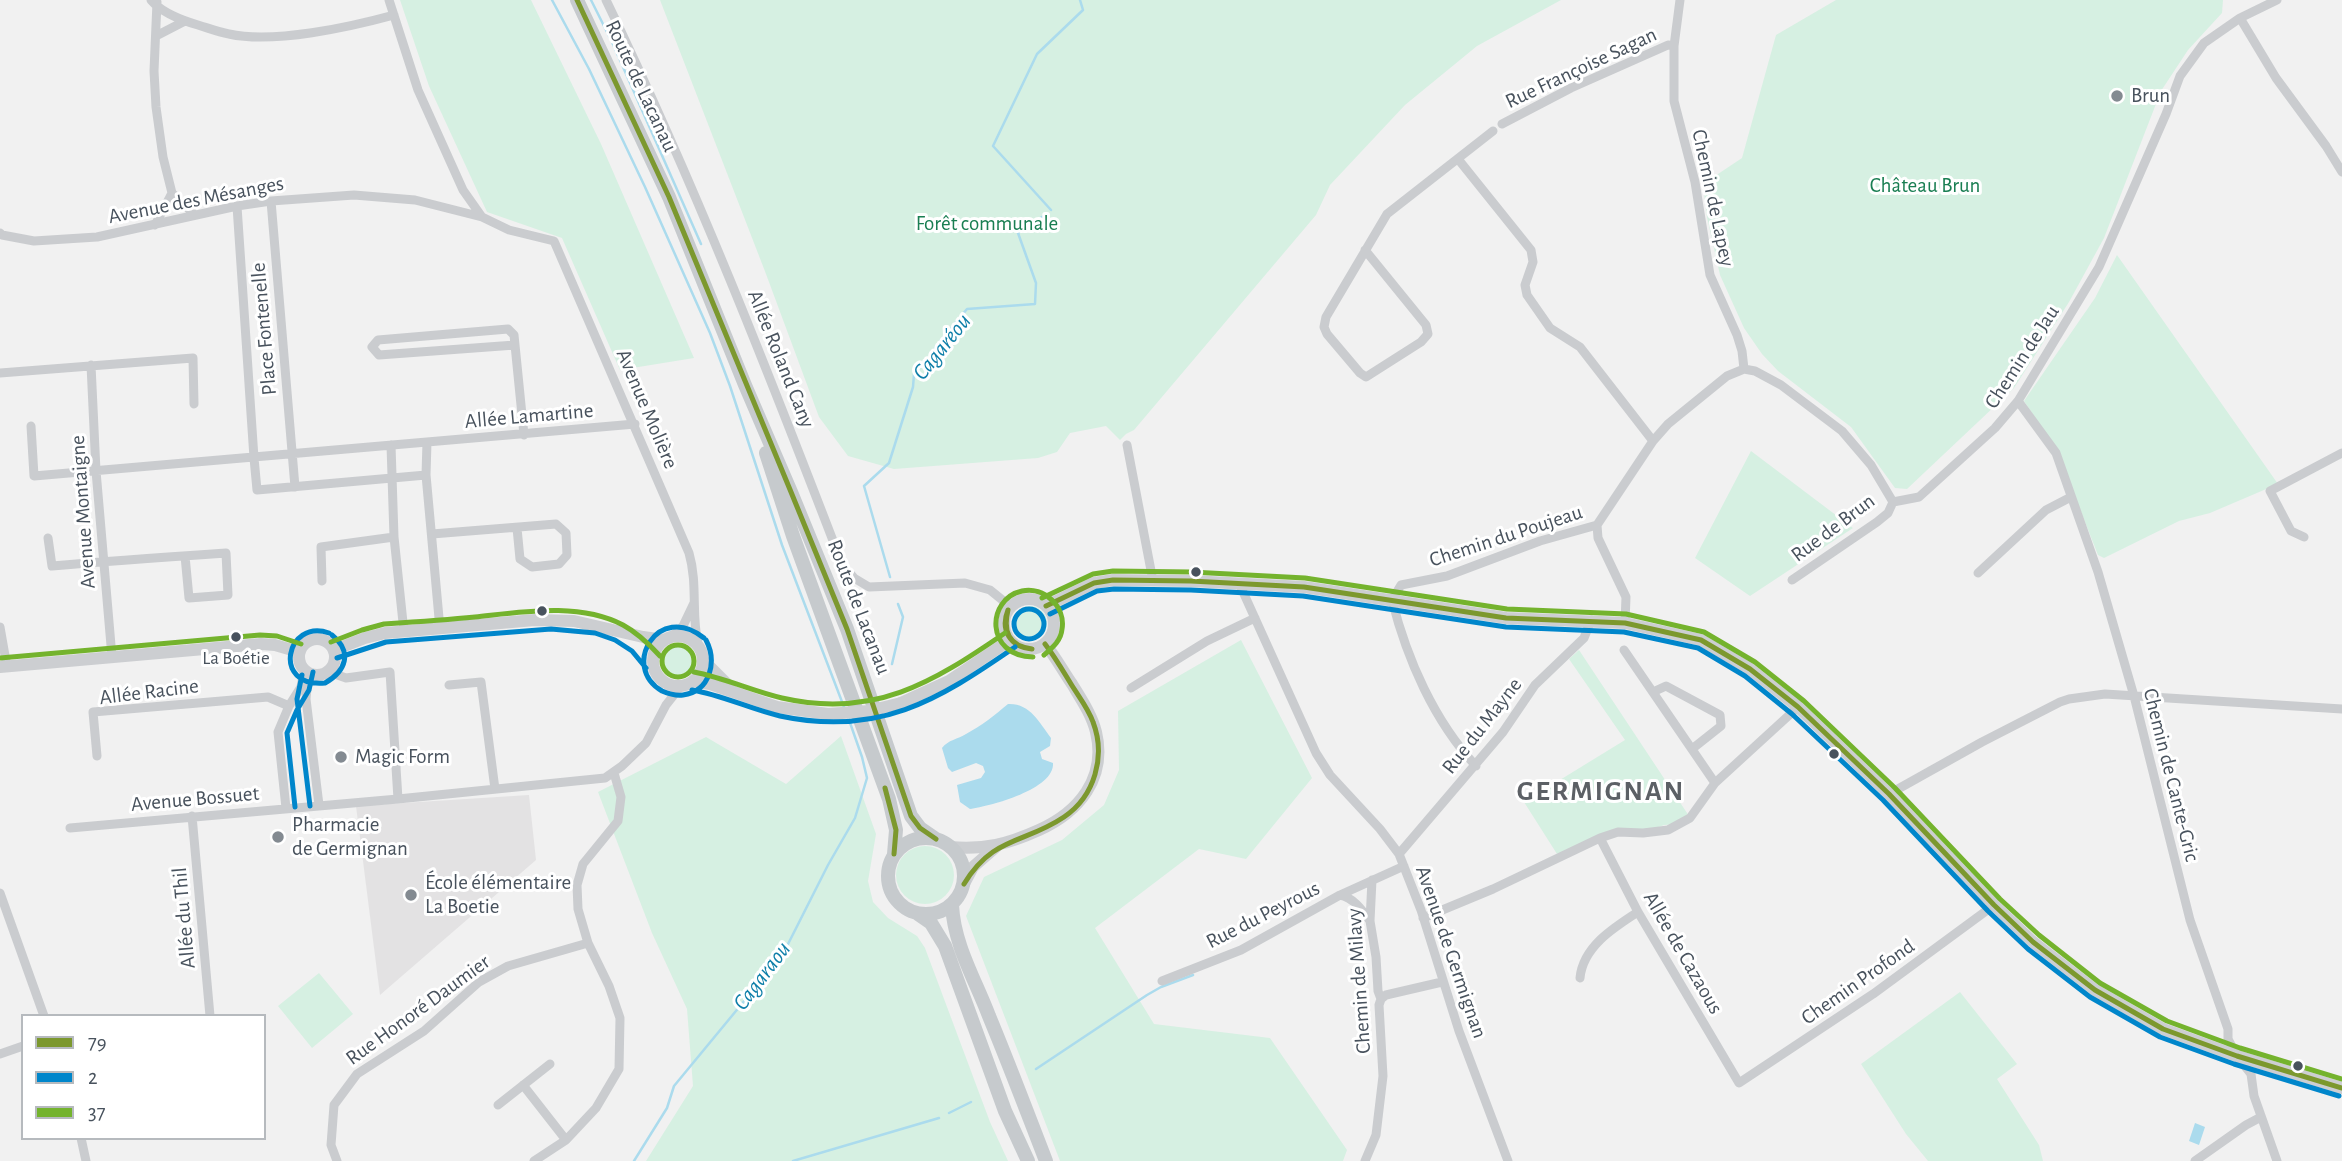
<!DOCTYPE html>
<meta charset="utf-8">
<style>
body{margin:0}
#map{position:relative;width:2342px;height:1161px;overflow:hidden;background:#f1f1f1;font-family:"Alegreya Sans",sans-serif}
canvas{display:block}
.legend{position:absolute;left:21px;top:1014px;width:245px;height:126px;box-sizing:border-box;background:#fff;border:2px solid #b6babe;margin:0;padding:9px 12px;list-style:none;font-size:21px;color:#48525d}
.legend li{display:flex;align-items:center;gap:14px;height:35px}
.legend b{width:35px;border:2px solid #b6babe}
</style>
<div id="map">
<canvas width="2342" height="1161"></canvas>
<ul class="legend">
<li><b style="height:9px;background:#7c982e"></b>79</li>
<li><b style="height:9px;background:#0086cb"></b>2</li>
<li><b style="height:9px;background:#74b32d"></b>37</li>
</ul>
</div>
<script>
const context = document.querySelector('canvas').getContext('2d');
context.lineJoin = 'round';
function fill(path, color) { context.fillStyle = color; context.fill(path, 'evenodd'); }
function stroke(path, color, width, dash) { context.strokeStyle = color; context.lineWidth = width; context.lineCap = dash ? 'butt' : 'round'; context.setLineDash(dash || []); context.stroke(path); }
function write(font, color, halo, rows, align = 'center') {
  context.font = font + ' "Alegreya Sans",sans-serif'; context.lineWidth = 6; context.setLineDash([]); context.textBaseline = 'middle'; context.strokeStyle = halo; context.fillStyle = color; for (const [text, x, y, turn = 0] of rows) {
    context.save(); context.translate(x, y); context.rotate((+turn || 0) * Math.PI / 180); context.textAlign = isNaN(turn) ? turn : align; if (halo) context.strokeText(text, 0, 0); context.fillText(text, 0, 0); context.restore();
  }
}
const education = new Path2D(`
 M529,795l7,65 -156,135 -24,-189z`);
const green = new Path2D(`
 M400,0h131l70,144 93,214 -74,12 -58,-132 -75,-26 -58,-126z
 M660,0h901l-84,46 -72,59 -75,80 -14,30 -182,215 -8,4 -6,6 -14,-14 -36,7 -13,19 -19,6 -144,11 -46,-13 -29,-39 -53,-143z
 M1836,0h387l-1,13 -34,37 -27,41 -57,147 -35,64 -55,86 -107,101 -12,-1 -44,-61 -73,-56 -16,-17 -18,-26 -24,-53 -13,-58 -4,-33 39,-26 34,-123z
 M2117,255l161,229 -68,29 -31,8 -75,37 -6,-3 -41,-104 -33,-50 71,-103z
 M1751,451l102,77 -103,68 -55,-38z
 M1013 623a17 17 0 1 1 34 0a17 17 0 1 1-34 0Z
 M1241,640l71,138 -66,81 -47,-10 -104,79 59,96 116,14 77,112 -4,11h-283l-94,-245 18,-39 78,-37 42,-35 15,-35 -1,-59z
 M661 661a17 17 0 1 1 34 0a17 17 0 1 1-34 0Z
 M1579,650l110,166 -9,8 -16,1 -18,7 -21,-2 -68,24 -33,-52 101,-62 -56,-81z
 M841,736l35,98 -8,47 5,21 15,16 29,18 8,12 65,174 18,39h-362l47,-75 -6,-77 -35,-76 -54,-141 108,-55 80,47z
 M896 875a29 29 0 1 1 58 0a29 29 0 1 1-58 0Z
 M319,973l34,41 -41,34 -34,-42z
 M1960,992l57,72 -20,15 42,66 4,16h-115l-22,-27 -45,-70z`);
const water = new Path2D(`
 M1008,704c22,-1 31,18 43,34l-1,8 -10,6 2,7 11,4c2,26 -62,43 -83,46l-10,-7 -3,-17 24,-7 4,-6 -2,-6 -7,-3 -24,9 -4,-4 -6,-20c6,-8 16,-9 24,-14 15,-8 29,-19 42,-30z
 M2195,1123l10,4 -6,18 -10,-4z`);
const stream = new Path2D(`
 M552,0l37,69 56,118 65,146 20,53 52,159 62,162
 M591,0l21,42 89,202
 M1051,210l-58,-64 44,-92 46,-44 -3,-10
 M890,577l-26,-91 25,-23 24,-76 1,-13 18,-19 4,-9 31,-37 68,-5 1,-21 -18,-50 27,-18
 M892,664l11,-47 -5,-13
 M1036,1069l111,-74 14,-8 32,-12
 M949,1113l22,-11
 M634,1161l33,-53 7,-22 109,-132 45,-89 27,-47 12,-40 -5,-21 -14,-40
 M793,1161l146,-43`);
const minor = new Path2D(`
 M151,0c11,13 30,20 47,25 10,3 20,7 31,9 45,10 121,-7 165,-19
 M389,0l29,90 45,100 19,27 27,13 45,11 135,312c9,31 2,61 9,91
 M606,0c89,184 163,374 236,564l12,14 15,9 96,-4 25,7 21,17
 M157,2l-3,69 2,36 7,50 9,36 23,22
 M2240,18l36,60 50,68 16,26
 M156,36l29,-15
 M1502,124l69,-36 97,-43 6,1
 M1458,159l73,91 2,12 -8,23 2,10 23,33 30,19 73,94
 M271,201l24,286
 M155,225l17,-32
 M0,233l2,2 32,6 63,-4 140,-31 34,-5 83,-6 61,5 67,17
 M1365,250l61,75 2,9 -7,8 -55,35 -6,-4 -33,-39 -3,-7 2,-10 61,-103 106,-83
 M515,345l-136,10 -7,-8 6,-7 130,-11 6,6 10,100
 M91,365l5,106 16,186
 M1744,369l11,2 26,14 61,46 29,34 22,37 26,-5 76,-69 23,-27 81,-134 67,-153 14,-38 24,-33 36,-25 37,-18
 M0,373l193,-15 1,46
 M2018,401l38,52 42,119 36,124 56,224 38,109v10l9,17 14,18 3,22 23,65
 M31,426l3,50 393,-34 -1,33 -169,15 -3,-32 -17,-252
 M427,442l208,-18
 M391,445l3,92 10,95
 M1127,445l26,136
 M426,475l14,154
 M432,534l124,-10 10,9 1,22 -8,9 -27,3 -12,-8 -3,-31
 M2304,537l-13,-6 -21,-40 72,-38
 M48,538l4,28c58,-5 116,-9 174,-13l2,42 -39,3 -4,-42
 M1978,573l68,-63 25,-13
 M1792,580l85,-58 11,-9 5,-11
 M322,581l-1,-34 73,-10
 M1239,583l77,170 14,22 50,54 19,25 22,56 38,121 49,130
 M1625,623l1,-26 -28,-59 -1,-13 56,-84 15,-17 59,-48 17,-7 -2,-18 -5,-16 -27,-60 -15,-93 -21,-81v-55l6,-46
 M0,627l7,40
 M673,635l10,-9 11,-23
 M1624,650l91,133
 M329,672l17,6 44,-6 8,127
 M311,675l-4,13 -1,11 13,106
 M449,685l32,-3 14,107
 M1131,688l76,-47 48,-23
 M1653,692l13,-6 54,29 1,11 -29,23
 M97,756l-4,-44 175,-15 21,9
 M1476,766c-42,-45 -69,-107 -84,-166l9,-15 46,-9 93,-35 57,-16
 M1889,794l93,-52 78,-40 9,-3 36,-5 237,15
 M286,808l-8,-76 11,-26 12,-19 3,-17
 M192,816l18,200
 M70,828l328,-29 207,-21 17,-12 24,-23 20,-38 15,-19
 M1600,838l38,74 101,171 134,-89 121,-89
 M1399,854l104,-122 32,-47 49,-47 7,-18
 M0,893l44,123
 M1340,895c14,3 22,15 30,26
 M1423,918l70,-29 107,-51 18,-6 25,1 25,-3 22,-12 25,-35 83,-76
 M1580,978c3,-31 33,-50 58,-66
 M1162,981l79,-31 99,-55 64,-29
 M1381,999l5,-4 56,-13
 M0,1054l23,-8
 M523,1085l43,55
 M498,1105l52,-41
 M81,1138l5,23
 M337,1161l-6,-16 3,-40 23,-31 67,-43 55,-49 29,-16 80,-23
 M534,1161l32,-21 30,-32 23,-39 1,-51 -11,-32 -21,-43 -10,-34 -1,-24 6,-21 35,-43 3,-24 -7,-24
 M1365,1161l11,-26 7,-59 -4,-71 2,-6 -3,-8 -2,-34 -6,-36 2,-41
 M2195,1161l51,-36 15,-8`);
const secondary = new Path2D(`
 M1004 624a25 25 0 1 1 50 0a25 25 0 1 1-50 0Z
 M1046,606l48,-23 19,-3 78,1 113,6 202,31 119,5 76,17 49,29 48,38 91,87 105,111 39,37 62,48 68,39 74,27 105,32
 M653 661a25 25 0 1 1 50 0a25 25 0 1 1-50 0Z
 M299 657a18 18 0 1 1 36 0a18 18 0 1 1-36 0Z
 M334,650l31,-12 20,-5 150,-13 39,1 69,16 21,3
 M704,661l26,26
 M0,667l261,-23 14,1 24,7
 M693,681l17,3 67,23 51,7
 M901,703l48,-22 61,-41
 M950,847c35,3 58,-3 89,-17 40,-18 68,-52 57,-98 -4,-17 -15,-33 -24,-48 -9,-13 -17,-28 -27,-40
 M964,884l9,-17 24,-21`);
const primary = new Path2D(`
 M577,0l92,197 76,188 46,107 56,137 64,187 9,12 16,11
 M766,453l27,83 96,263 7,31 -2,24
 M888 876a38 38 0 1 1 76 0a38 38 0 1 1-76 0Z
 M952,905c2,40 23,74 37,111 20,48 38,96 57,145
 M918,914l13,9 14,23 60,165 23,50`);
const secondaryBridge = new Path2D(`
 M828,714l41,-3 32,-8`);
const bus1 = new Path2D(`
 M577,0l92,197 122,295 56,137 64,187 9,12 16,11
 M1046,606l48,-23 19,-3 78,1 113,6 202,31 119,5 76,17 49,29 48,38 91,87 105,111 39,37 62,48 68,39 74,27 105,32
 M1008,610c-5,21 0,36 24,39
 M1008,610c-8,20 2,37 24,39
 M885,788l11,42 -2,24
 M964,884c29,-48 60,-40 100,-67 31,-21 42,-61 29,-95 -5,-14 -14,-25 -22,-38 -8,-13 -16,-27 -26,-40`);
const bus2 = new Path2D(`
 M1014 624a15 15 0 1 1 30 0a15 15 0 1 1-30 0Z
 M1050,614l47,-23 17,-2 77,1 112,6 203,31 118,5 74,16 47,28 47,38 91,86 105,111 40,38 62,48 70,40 74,27 105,32
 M329,633c-43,-15 -58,55 -4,50 21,-12 28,-31 7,-48
 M704,638c-46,-37 -84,29 -42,53 7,3 14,5 21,4 28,-4 34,-34 23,-55
 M337,658l49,-16 165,-13 44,4 20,7 17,11 14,17
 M302,675l-5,24 13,107
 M692,690c30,5 58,19 88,26 98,21 157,-15 235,-69
 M295,807l-8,-74 10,-23 12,-20 4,-18`);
const bus3 = new Path2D(`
 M1042,598l51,-24 20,-3 78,1 114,6 202,31 119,5 78,18 51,30 49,39 91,87 105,111 39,36 61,48 67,38 73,27 102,31
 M331,642l31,-12 22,-6c30,-2 60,-4 91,-7 47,-5 104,-15 148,8 15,8 26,19 37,31
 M662 661a16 16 0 1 1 32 0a16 16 0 1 1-32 0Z
 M1033,657c-48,-1 -47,-58 -11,-66 22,-5 44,16 40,38 -1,12 -10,19 -18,26
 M0,658l260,-23 17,1 24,8
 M694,672c31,6 58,19 88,26 92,21 150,-15 223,-65`);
const markers = [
 [2117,96,7,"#838a91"],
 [1196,572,6,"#48525d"],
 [542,611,6,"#48525d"],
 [236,637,6,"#48525d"],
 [1834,754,6,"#48525d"],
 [341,757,7,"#838a91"],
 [278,837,7,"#838a91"],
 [411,895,7,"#838a91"],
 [2298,1066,6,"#48525d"]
];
const busNames = [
 ["La Boétie",236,658]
];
const streetNames = [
 ["Rue Françoise Sagan",1581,68,-25],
 ["Route de Lacanau",641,86,65],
 ["Chemin de Lapey",1713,198,78],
 ["Avenue des Mésanges",196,200,-11],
 ["Place Fontenelle",264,329,-95],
 ["Chemin de Jau",2022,357,-57],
 ["Allée Roland Cany",781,359,68],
 ["Avenue Molière",647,409,67],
 ["Allée Lamartine",529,416,-5],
 ["Avenue Montaigne",83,512,-94],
 ["Rue de Brun",1833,528,-37],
 ["Chemin du Poujeau",1506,536,-18],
 ["Route de Lacanau",859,607,69],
 ["Allée Racine",149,692,-7],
 ["Rue du Mayne",1482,726,-52],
 ["Chemin de Cante-Gric",2171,775,76],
 ["Avenue Bossuet",195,799,-5],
 ["Rue du Peyrous",1263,915,-27],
 ["Allée du Thil",184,918,-95],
 ["Avenue de Germignan",1451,952,71],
 ["Allée de Cazaous",1683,953,60],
 ["Chemin de Milavy",1359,981,-94],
 ["Chemin Profond",1858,982,-35],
 ["Rue Honoré Daumier",418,1010,-36]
];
const poiNames = [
 ["Brun",2131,96],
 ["Magic Form",355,757],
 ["Pharmacie",292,825],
 ["de Germignan",292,849],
 ["École élémentaire",425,883],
 ["La Boetie",425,907]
];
const parkNames = [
 ["Château Brun",1925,186],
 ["Forêt communale",987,224]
];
const waterNames = [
 ["Cagaréou",942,347,-51],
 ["Cagaraou",762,976,-53]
];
const districtNames = [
 ["GERMIGNAN",1601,792]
];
fill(education, '#e3e2e3');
fill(green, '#d6f0e2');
fill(water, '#abdbed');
stroke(stream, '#abdbed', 2.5);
stroke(minor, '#cacccf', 9);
stroke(secondary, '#ccced1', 12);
stroke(primary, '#c6cacd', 14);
stroke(secondaryBridge, '#ccced1', 12);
stroke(bus1, '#7c982e', 5);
stroke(bus2, '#0086cb', 5);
stroke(bus3, '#74b32d', 5);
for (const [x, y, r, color] of markers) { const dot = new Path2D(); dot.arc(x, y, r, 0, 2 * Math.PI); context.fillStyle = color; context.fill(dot); stroke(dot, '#fff', 2.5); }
write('19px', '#48525d', '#fff', busNames);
write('21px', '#48525d', '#fff', streetNames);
write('21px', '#48525d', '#fff', poiNames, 'left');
write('21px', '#197e52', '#fff', parkNames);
write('italic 23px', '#0f7fa9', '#fff', waterNames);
context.letterSpacing = '2px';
write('bold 28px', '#5c6065', '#fff', districtNames);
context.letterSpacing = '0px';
</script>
